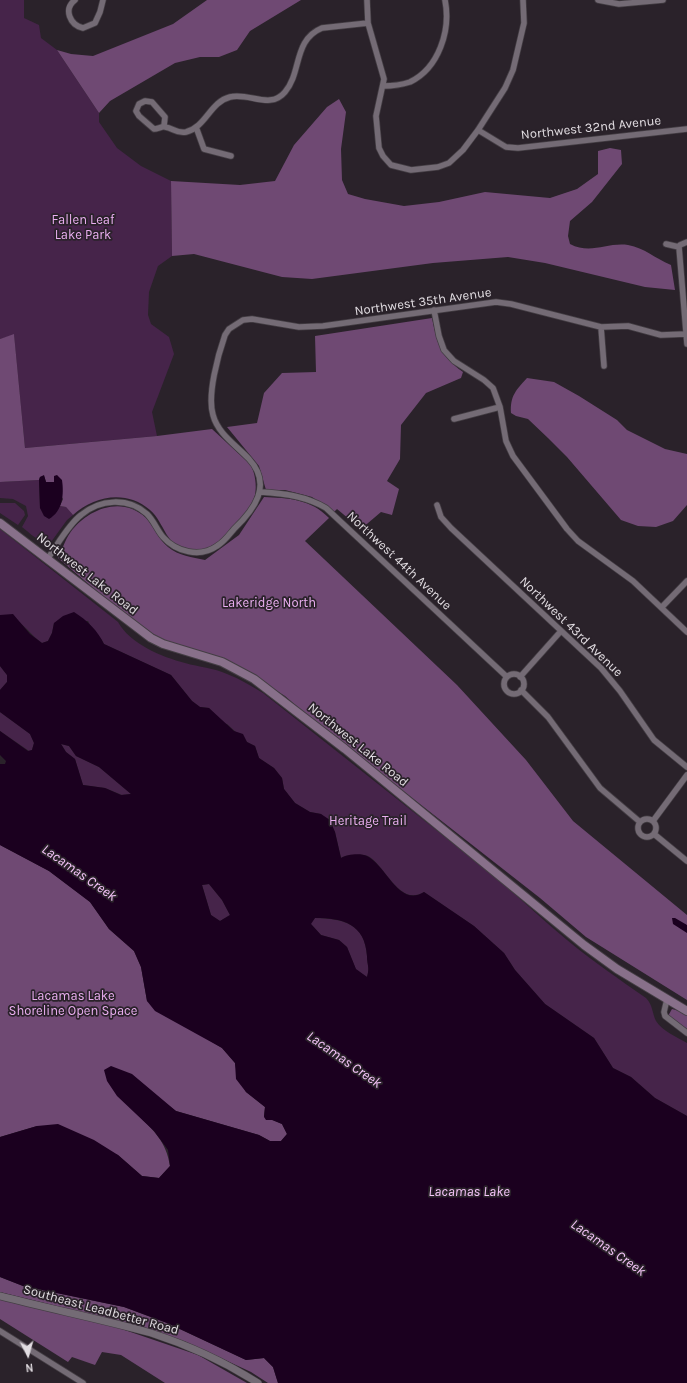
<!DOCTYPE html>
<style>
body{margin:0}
#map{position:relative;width:687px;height:1383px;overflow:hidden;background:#2a222a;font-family:Karla,sans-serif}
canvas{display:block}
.north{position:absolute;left:8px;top:1335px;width:40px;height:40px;-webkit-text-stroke:3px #2a222a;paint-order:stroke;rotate:174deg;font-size:11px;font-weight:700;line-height:16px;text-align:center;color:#e1dce1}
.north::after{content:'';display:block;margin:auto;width:14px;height:18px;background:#e1dce1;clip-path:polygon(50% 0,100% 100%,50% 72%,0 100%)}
</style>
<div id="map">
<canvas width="687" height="1383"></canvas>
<div class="north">N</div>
</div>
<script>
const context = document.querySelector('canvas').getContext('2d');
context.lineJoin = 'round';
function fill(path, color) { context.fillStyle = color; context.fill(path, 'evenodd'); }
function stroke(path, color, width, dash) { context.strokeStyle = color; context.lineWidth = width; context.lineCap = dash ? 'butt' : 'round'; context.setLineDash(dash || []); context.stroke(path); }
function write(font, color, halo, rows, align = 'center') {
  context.font = font + ' Karla,sans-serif'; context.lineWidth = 3.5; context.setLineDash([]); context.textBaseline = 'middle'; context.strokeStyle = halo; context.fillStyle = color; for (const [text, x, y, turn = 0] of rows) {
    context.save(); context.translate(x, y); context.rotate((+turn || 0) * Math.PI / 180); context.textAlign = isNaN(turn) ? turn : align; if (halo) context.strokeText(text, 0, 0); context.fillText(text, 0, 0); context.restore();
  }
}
const green = new Path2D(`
 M0,0h24v18l15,7 2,13 16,12 42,63v9l18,26 24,18 30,15 1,75 -14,10 -9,26 -1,23 3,9 18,13 5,17 -22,58 5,24 -132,12 -11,-113 -14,4z
 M39,480l1,28 11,9 9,-11 6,1 7,8 -6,5 -16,22c-11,2 -20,-8 -29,-15l6,-11 -2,-10 -13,-7 -13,-1v-16z
 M0,503h15l9,8 1,4 -7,10 -18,-12z
 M0,529l118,93c12,22 44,35 67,41 14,4 29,5 42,11 13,5 24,12 36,19l225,178c27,22 52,47 79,69 25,21 52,39 79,58 7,7 6,15 10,23 6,10 21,16 31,22v73l-32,-18 -24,-21 -18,-9 -19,-30 -49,-34 -30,-34 -11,-17 -30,-27 -50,-34c-25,15 -38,-26 -56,-36 -5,-2 -11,-1 -15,-1 -5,1 -8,0 -12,3l-6,-26 -14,-18 -11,-2 -15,-9 -11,-14 -2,-11 -8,-10 -15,-10 -4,-12 -8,-4 -20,-18 -5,-1 -13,-15 -9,-1 -8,-6 -21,-26 -67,-31c-4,-9 -12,-14 -16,-23l-34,2 -2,10 -4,8 -6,2c-13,-9 -24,-29 -42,-28z
 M0,666l7,9v7l-7,8z
 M0,712l30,22 4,9 -2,7 -3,1 -29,-20z
 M61,744l8,2 7,10 23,11 32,27 -9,1 -17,-7 -22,-3 -8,-26 -9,-7z
 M209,884l13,16 8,15 -10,6 -9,-6 -9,-30z
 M315,918c28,1 50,5 52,38 0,9 3,11 0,21l-11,-7 -9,-23 -8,-7 -18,-5 -11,-12z`);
const forest = new Path2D(`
 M207,0h94l-51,31 -13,19 -18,7h-19l-25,6 -65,38 -11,12 -42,-63 14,4 22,2 80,-32z
 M339,99l7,13 -5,37 1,31 6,14 17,5 39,7 35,-4 46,-10 65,6 27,-9 21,-15v-23l12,-3 11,2 1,14 -30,38 -22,19 -2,15 2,8c21,11 37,-2 58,1 17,3 26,13 43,20l4,25 -30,-3 -100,-24 -37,-6 -75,6 -121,16 -30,-2 -88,-23 -22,2 -1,-75 69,4 35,-4 19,-36 33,-38z
 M432,318c6,28 8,37 31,54l-2,6 -35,15 -25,32 -1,34 -13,22 12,8 -7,26 -11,-3 -20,17 -24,-20 -4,4 -21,-16 -27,-7h-19l-7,-24 -32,-39 30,-4 7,-30 18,-20 34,-1 -1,-36z
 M14,334l11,114 132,-12 55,-7 39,36c4,9 6,20 4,30 -3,13 -27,43 -39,49 -8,5 -18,7 -27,6 -23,-2 -24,-27 -39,-40 -23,-20 -55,-15 -77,5l-7,-8 -6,-1 3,-7 -9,-17h-8l-2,-6 -4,1 -1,3 -39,2v-143z
 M527,378l27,4 25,14 38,24 10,10 38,19 22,5v51l-14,16 -17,6 -18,-1 -17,-6 -54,-63 -19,-19 -20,-19 -12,-3 -5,-3c-1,-17 5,-23 16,-35z
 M264,497c24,1 47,2 65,21l-24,23 152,144 69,75 47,61 114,94v85l-101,-63 -46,-39 -230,-180 -25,-22 -52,-32 -79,-27 -29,-22 -67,-57c4,-8 7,-18 12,-25 17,-24 52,-38 76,-15 8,8 13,22 22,29 11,9 24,10 37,13l34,-25z
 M0,845l49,26 41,31 19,27 25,22 7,16 6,34 75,47 13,15 2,11 9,18 19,15 -1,9 18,8 5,10 -6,7h-11l-11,-6 -83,-24 -14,-10 -26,12c18,18 30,28 34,53l-11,12 -17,-2 -24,-21 -81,-29 -37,11z
 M672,1009l15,4v20l-19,-17z
 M0,1277l23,9 101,21 43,16 79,37 18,-2 9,9 5,16h-10l-17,-11 -65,-30 -36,-13 -150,-37z
 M0,1297l116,30 82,28 49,28h-82l-44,-28 -19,-3 -7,13 -23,-8 -4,5 -68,-43z`);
const water = new Path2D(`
 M44,475l2,7h8v-6l3,-1 5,5c2,14 1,31 -13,39l-5,-3 -4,-8 -1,-28 1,-3z
 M74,612c13,8 24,19 30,32l67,31 21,26 8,6 9,1 25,23 9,3 4,8 8,4 4,12 15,10 8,10 2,11 11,14 15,9 11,2 9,6 5,12 6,26c6,-4 20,-5 26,-2 19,9 32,52 57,36l50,34 30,27 11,17 30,34 49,34 19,30 18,9 24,21 32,18v267h-409l-5,-16 -9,-9 -18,2 -79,-37 -43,-16 -101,-21 -23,-9v-140l37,-11 21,-2 36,16 24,15 24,21 17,2 11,-12 -2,-16 -14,-19 -37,-35 -10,-15 -3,-11 7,-4 21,8 44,37 83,24 11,6h11l6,-7 -5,-10 -10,-4h-6l-2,-3 1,-10 -19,-15 -10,-13 -1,-16 -13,-15 -67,-37 -8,-10 -6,-34 -7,-16 -25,-22 -19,-27 -41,-31 -49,-26v-81h5l1,-3 -6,-6v-24l28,20 4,-1 2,-7 -4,-9 -30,-22v-22l7,-8v-7l-7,-9v-51l13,-1 17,20 12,9 6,-2 4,-8 2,-10 9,-7zM61,744l8,2 7,10 23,11 32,27 -10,1 -16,-7 -22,-3 -8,-26 -9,-7zM209,884l13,16 8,15 -10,6 -9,-6 -9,-30zM315,918c28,0 50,6 52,38 0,9 3,11 0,21l-11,-8 -9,-22 -8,-7 -18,-5 -10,-11z
 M672,918h3l12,7v8l-14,-9z`);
const minor = new Path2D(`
 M75,0c-12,9 -5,25 8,28l12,-5 5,-11 3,-12
 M367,0l1,23 16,56 -8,37 3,32 4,8 8,9 20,5 27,-3 11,-4 14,-13 15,-20 27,-42 8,-18 11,-47 -1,-23
 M598,0l21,4 44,-4
 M383,86c9,0 18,-1 27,-4 29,-14 41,-52 35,-82
 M164,126l1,-9 -13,-15 -7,-1 -6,3 -3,7 3,5 15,13c4,0 8,-3 11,-2 8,1 12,7 21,5 20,-5 24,-30 44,-35 19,-5 40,13 55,-5 17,-20 8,-52 37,-64l46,-5
 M196,127l8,22 27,7
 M478,130l28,17 12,1 169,-19
 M666,244l13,3 1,-2 7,-3
 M679,247l8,97
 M434,310l5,26 5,14 10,11 30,19 9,8 7,19 6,34 7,15 54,73 11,12 55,40 54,51
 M601,327l3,39
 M454,419l46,-12
 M260,492c23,1 46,4 66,16l181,169
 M437,505l4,12 10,11 150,140 19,23 34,49 33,27
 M48,558c10,-14 20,-33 33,-43 19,-16 47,-18 66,-1 7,7 10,16 16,23 13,15 37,21 54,9 7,-4 12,-11 17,-17 20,-19 39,-44 15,-70 -13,-14 -31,-25 -36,-44 -6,-20 5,-60 12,-80l4,-6 14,-9 9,-1 47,8 24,-1 173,-24 15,2 90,23 27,-1 33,9 25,-1
 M662,607l25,-26
 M504 684a10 10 0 1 1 20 0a10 10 0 1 1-20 0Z
 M520,677l41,-46
 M521,690l27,27 52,71 40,34
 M638 828a9 9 0 1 1 18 0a9 9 0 1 1-18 0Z
 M653,821l34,-46
 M654,834l33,27
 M667,999l-3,13 1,4 22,17
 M0,1331l83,52`);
const tertiary = new Path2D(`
 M0,1296c50,13 101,23 151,37 37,12 74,29 107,50`);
const secondary = new Path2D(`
 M0,523l151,115 12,6 59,18 32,17 91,70 239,196 33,24 70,42`);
const streetNames = [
 ["Northwest 32nd Avenue",591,128,-6],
 ["Northwest 35th Avenue",423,302,-8],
 ["Northwest 44th Avenue",399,561,43],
 ["Northwest Lake Road",87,574,38],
 ["Northwest 43rd Avenue",571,627,44],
 ["Northwest Lake Road",358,745,39],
 ["Southeast Leadbetter Road",101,1310,15]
];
const parkNames = [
 ["Fallen Leaf",83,220],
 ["Lake Park",83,235],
 ["Lakeridge North",269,603],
 ["Heritage Trail",368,821],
 ["Lacamas Lake",73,996],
 ["Shoreline Open Space",73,1011]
];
const waterNames = [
 ["Lacamas Creek",79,873,35],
 ["Lacamas Creek",344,1060,35],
 ["Lacamas Lake",469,1192],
 ["Lacamas Creek",608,1248,35]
];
fill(green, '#46244a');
fill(forest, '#6f4973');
fill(water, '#1b001f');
stroke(minor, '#443e44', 7);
stroke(tertiary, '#443e44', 8);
stroke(secondary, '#443e44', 10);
stroke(minor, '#746b75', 5.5);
stroke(tertiary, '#746b75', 7);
stroke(secondary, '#88708a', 8);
write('13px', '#e1dce1', '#2a222a', streetNames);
write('13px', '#ebaff1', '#2a222a', parkNames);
write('italic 14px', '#f6c5fa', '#2a222a', waterNames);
</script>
